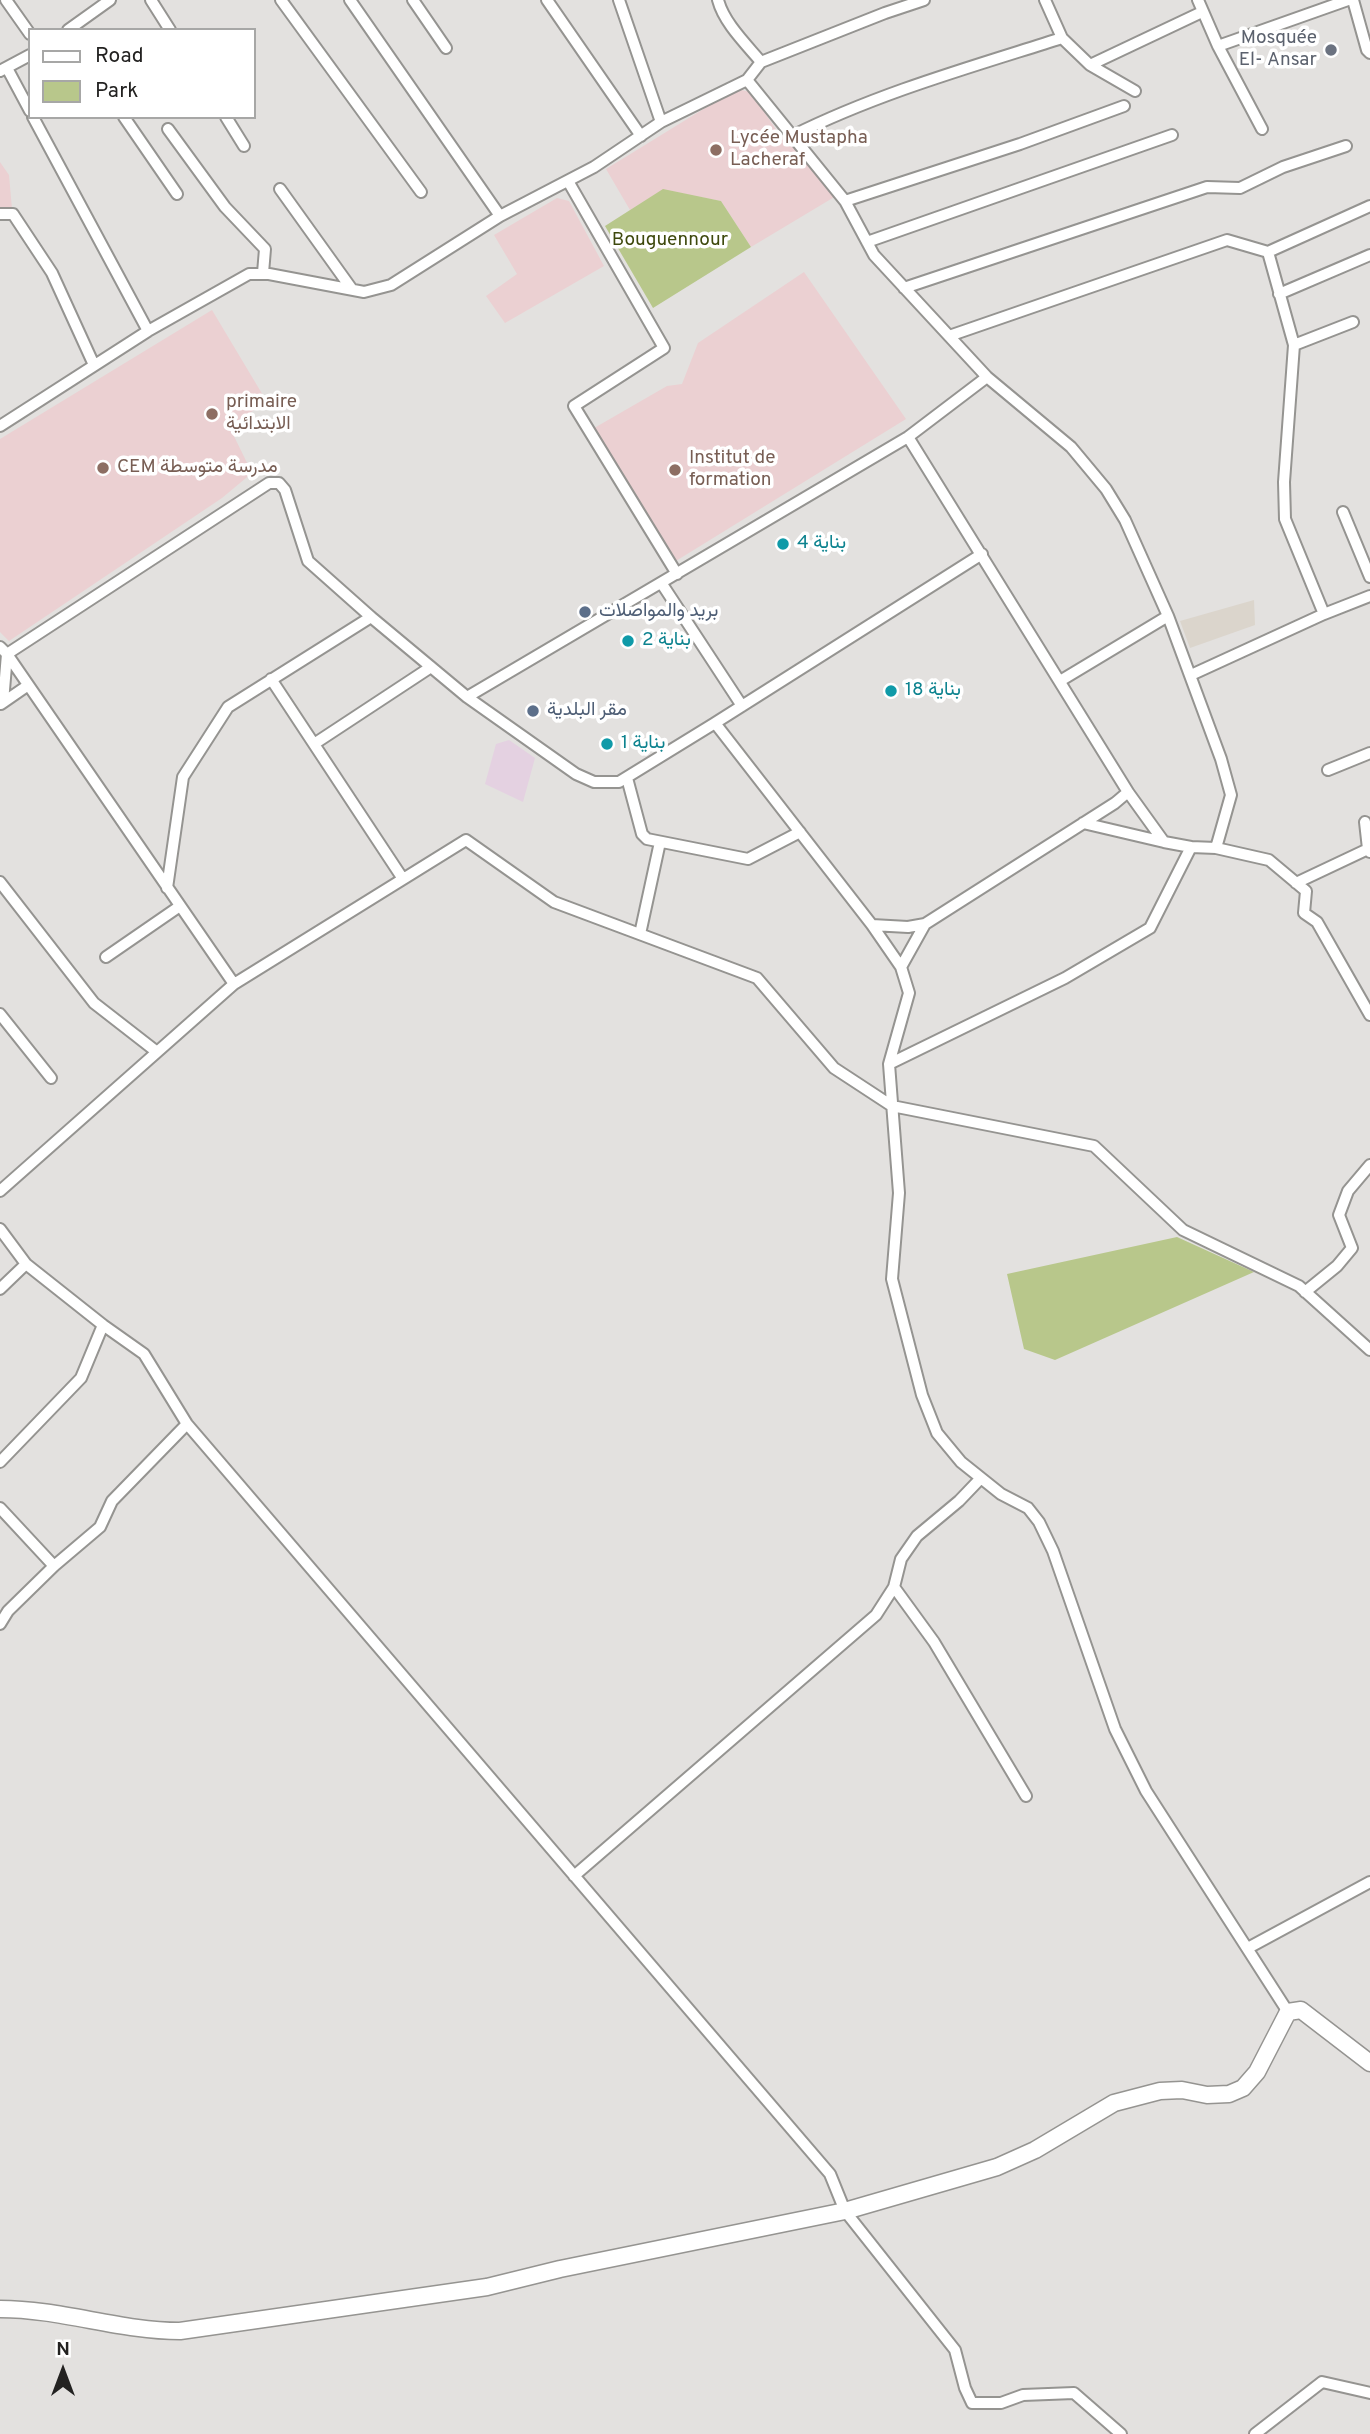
<!DOCTYPE html>
<meta charset="utf-8">
<style>
body{margin:0}
#map{position:relative;width:1370px;height:2434px;overflow:hidden;background:#e3e1df;font-family:Overpass,sans-serif}
canvas{display:block}
.legend{position:absolute;left:28px;top:28px;width:228px;height:91px;box-sizing:border-box;background:#fff;border:2px solid #a7a7a6;margin:0;padding:9px 12px;list-style:none;font-size:21px;color:#232221}
.legend li{display:flex;align-items:center;gap:14px;height:35px}
.legend b{width:35px;border:2px solid #a7a7a6}
.north{position:absolute;left:28px;top:2336px;width:70px;height:70px;-webkit-text-stroke:5px #fff;paint-order:stroke;rotate:0deg;font-size:19px;font-weight:700;line-height:28px;text-align:center;color:#232221}
.north::after{content:'';display:block;margin:auto;width:24px;height:32px;background:#232221;clip-path:polygon(50% 0,100% 100%,50% 72%,0 100%)}
</style>
<div id="map">
<canvas width="1370" height="2434"></canvas>
<ul class="legend">
<li><b style="height:9px;background:#fff"></b>Road</li>
<li><b style="height:19px;background:#b8c78b"></b>Park</li>
</ul>
<div class="north">N</div>
</div>
<script>
const context = document.querySelector('canvas').getContext('2d');
context.lineJoin = 'round';
function fill(path, color) { context.fillStyle = color; context.fill(path, 'evenodd'); }
function stroke(path, color, width, dash) { context.strokeStyle = color; context.lineWidth = width; context.lineCap = dash ? 'butt' : 'round'; context.setLineDash(dash || []); context.stroke(path); }
function write(font, color, halo, rows, align = 'center') {
  context.font = font + ' Overpass,Vazirmatn,sans-serif'; context.lineWidth = 7; context.setLineDash([]); context.textBaseline = 'middle'; context.strokeStyle = halo; context.fillStyle = color; for (const [text, x, y, turn = 0] of rows) {
    context.save(); context.translate(x, y); context.rotate((+turn || 0) * Math.PI / 180); context.textAlign = isNaN(turn) ? turn : align; if (halo) context.strokeText(text, 0, 0); context.fillText(text, 0, 0); context.restore();
  }
}
const built = new Path2D(`
 M1254,600l1,25 -65,23 -10,-27z`);
const education = new Path2D(`
 M736,89l15,3 26,39 54,56 5,9 -85,51 -30,-46 -58,-11 -33,20 -24,-41z
 M0,162l9,13 3,34h-12z
 M557,198l12,3 35,65 -99,57 -19,-27 31,-22 -23,-39z
 M804,272l102,147 -235,145 -82,-133 78,-45 15,-2 16,-41z
 M212,310l55,92 -38,24 23,47 -30,25 -213,143 -9,-9v-193z`);
const medical = new Path2D(`
 M509,740l26,18 -12,44 -38,-18 11,-40z`);
const green = new Path2D(`
 M663,189l58,12 30,46 -98,61 -48,-82z
 M1177,1237l77,35 -199,88 -31,-11 -17,-75z`);
const street = new Path2D(`
 M6,0l24,34
 M151,0l19,30
 M281,0l140,192
 M350,0l150,216
 M413,0l33,48
 M547,0l94,136
 M619,0l42,122
 M1045,0l17,38 28,27 112,-53
 M1198,0l20,46 44,83
 M1353,0l14,50 3,3
 M68,30l42,-30
 M1218,46l130,-46
 M761,62l124,-49 39,-13
 M1090,65l45,26
 M7,68l23,43
 M0,71l30,-16
 M747,80l98,121 29,54 113,122 84,70 35,42 19,31 43,96 53,143 10,36 -15,53 -25,-1 -41,81 -85,50 -176,86
 M33,117l115,214
 M124,117l53,77
 M226,117l18,29
 M168,129l57,78 40,42 -2,24
 M792,136c86,-43 179,-69 270,-98
 M568,181l96,167 -90,58 103,168
 M280,189l71,99
 M845,201l175,-57 104,-38
 M0,214h13l39,59 42,92
 M867,242l305,-107
 M1268,252l26,93 -10,137 1,37 39,95
 M904,288l303,-101 33,1 43,-21 63,-21
 M1279,294l91,-39
 M949,336l278,-96 41,12 102,-46
 M1294,345l59,-23
 M0,426l148,-95 101,-57h20l95,18 27,-7 109,-69 94,-49 67,-45 86,-42 14,-18c-15,-18 -37,-39 -43,-62
 M908,437l220,355
 M1343,512l27,65
 M662,584l80,122
 M0,647l7,7 227,330
 M1191,675l133,-61 46,-18
 M271,679l132,200
 M1060,681l108,-65
 M467,697l441,-260 79,-60
 M3,702l4,-48 262,-171h10l6,7 23,71 63,56 96,80 109,77 18,8h25l96,-59 157,202 36,2 17,-3 190,-121 13,-11 36,50 27,5
 M1,704l26,-18
 M715,723l267,-169
 M314,744l117,-77
 M1328,770l42,-17
 M627,778l15,56 5,5 101,20 52,-27
 M1365,822l3,27
 M1083,823l81,19
 M1216,848l53,12 37,31 -2,22 13,9 53,93
 M0,882l94,121 63,49
 M1296,883l72,-34 2,3
 M167,888l16,-111 45,-70 143,-90
 M872,925l29,42 8,26 -20,71 10,129 -7,86 30,116 15,38 24,29 40,32 27,14 11,14 14,29 62,178 31,62 142,221
 M640,934l20,-92
 M106,957l74,-51
 M901,967l24,-43
 M0,1014l51,64
 M0,1191l234,-207 232,-144 88,62 203,76 77,90 58,38 202,40 89,84 116,56 71,64
 M0,1229l26,35 -26,25
 M1305,1292l32,-26 15,-18 -13,-33 9,-24 22,-26
 M103,1325l41,29 43,70 643,750 15,37 110,139 10,38 7,15h29l22,-8 51,-2 47,41
 M0,1462l81,-84 22,-53 -77,-61
 M0,1508l54,58
 M894,1587l40,55 92,154
 M0,1624l8,-13 46,-45 46,-39 12,-26 75,-77
 M574,1876l302,-261 18,-28 7,-28 16,-23 42,-35 22,-23
 M1248,1948l122,-66
 M1255,2434l67,-52 48,11`);
const secondary = new Path2D(`
 M0,2309c61,0 120,22 180,22l307,-44 73,-18 285,-58 152,-44 38,-17 79,-47 46,-12 22,-1 25,5 22,-1 14,-6 14,-16 31,-60 13,-2 69,53`);
const markers = [
 [1331,50,7,"#6b7280"],
 [716,150,7,"#8d6e63"],
 [212,414,7,"#8d6e63"],
 [103,468,7,"#8d6e63"],
 [675,470,7,"#8d6e63"],
 [783,544,7,"#0f9aa8"],
 [585,612,7,"#5c6f8a"],
 [628,641,7,"#0f9aa8"],
 [891,691,7,"#0f9aa8"],
 [533,711,7,"#5c6f8a"],
 [607,744,7,"#0f9aa8"]
];
const worshipNames = [
 ["Mosquée",1317,39],
 ["El- Ansar",1317,61]
];
const educationNames = [
 ["Lycée Mustapha",730,139],
 ["Lacheraf",730,161],
 ["primaire",226,403],
 ["الابتدائية",226,425],
 ["Institut de",689,459],
 ["formation",689,481],
 ["CEM مدرسة متوسطة",117,468]
];
const parkNames = [
 ["Bouguennour",670,241]
];
const cultureNames = [
 ["بناية 4",797,544],
 ["بناية 2",642,641],
 ["بناية 18",905,691],
 ["بناية 1",621,744]
];
const serviceNames = [
 ["بريد والمواصلات",599,612],
 ["مقر البلدية",547,711]
];
fill(built, '#dbd5cc');
fill(education, '#ebd0d2');
fill(medical, '#e4d1e1');
fill(green, '#b8c78b');
stroke(street, '#959491', 14);
stroke(secondary, '#959491', 19);
stroke(street, '#fff', 10);
stroke(secondary, '#fff', 16);
for (const [x, y, r, color] of markers) { const dot = new Path2D(); dot.arc(x, y, r, 0, 2 * Math.PI); context.fillStyle = color; context.fill(dot); stroke(dot, '#fff', 2.5); }
write('19px', '#5b616d', '#fff', worshipNames, 'right');
write('19px', '#785e54', '#fff', educationNames, 'left');
write('19px', '#3e490d', '#fff', parkNames);
write('19px', '#0d838f', '#fff', cultureNames, 'left');
write('19px', '#4e5e75', '#fff', serviceNames, 'left');
</script>
